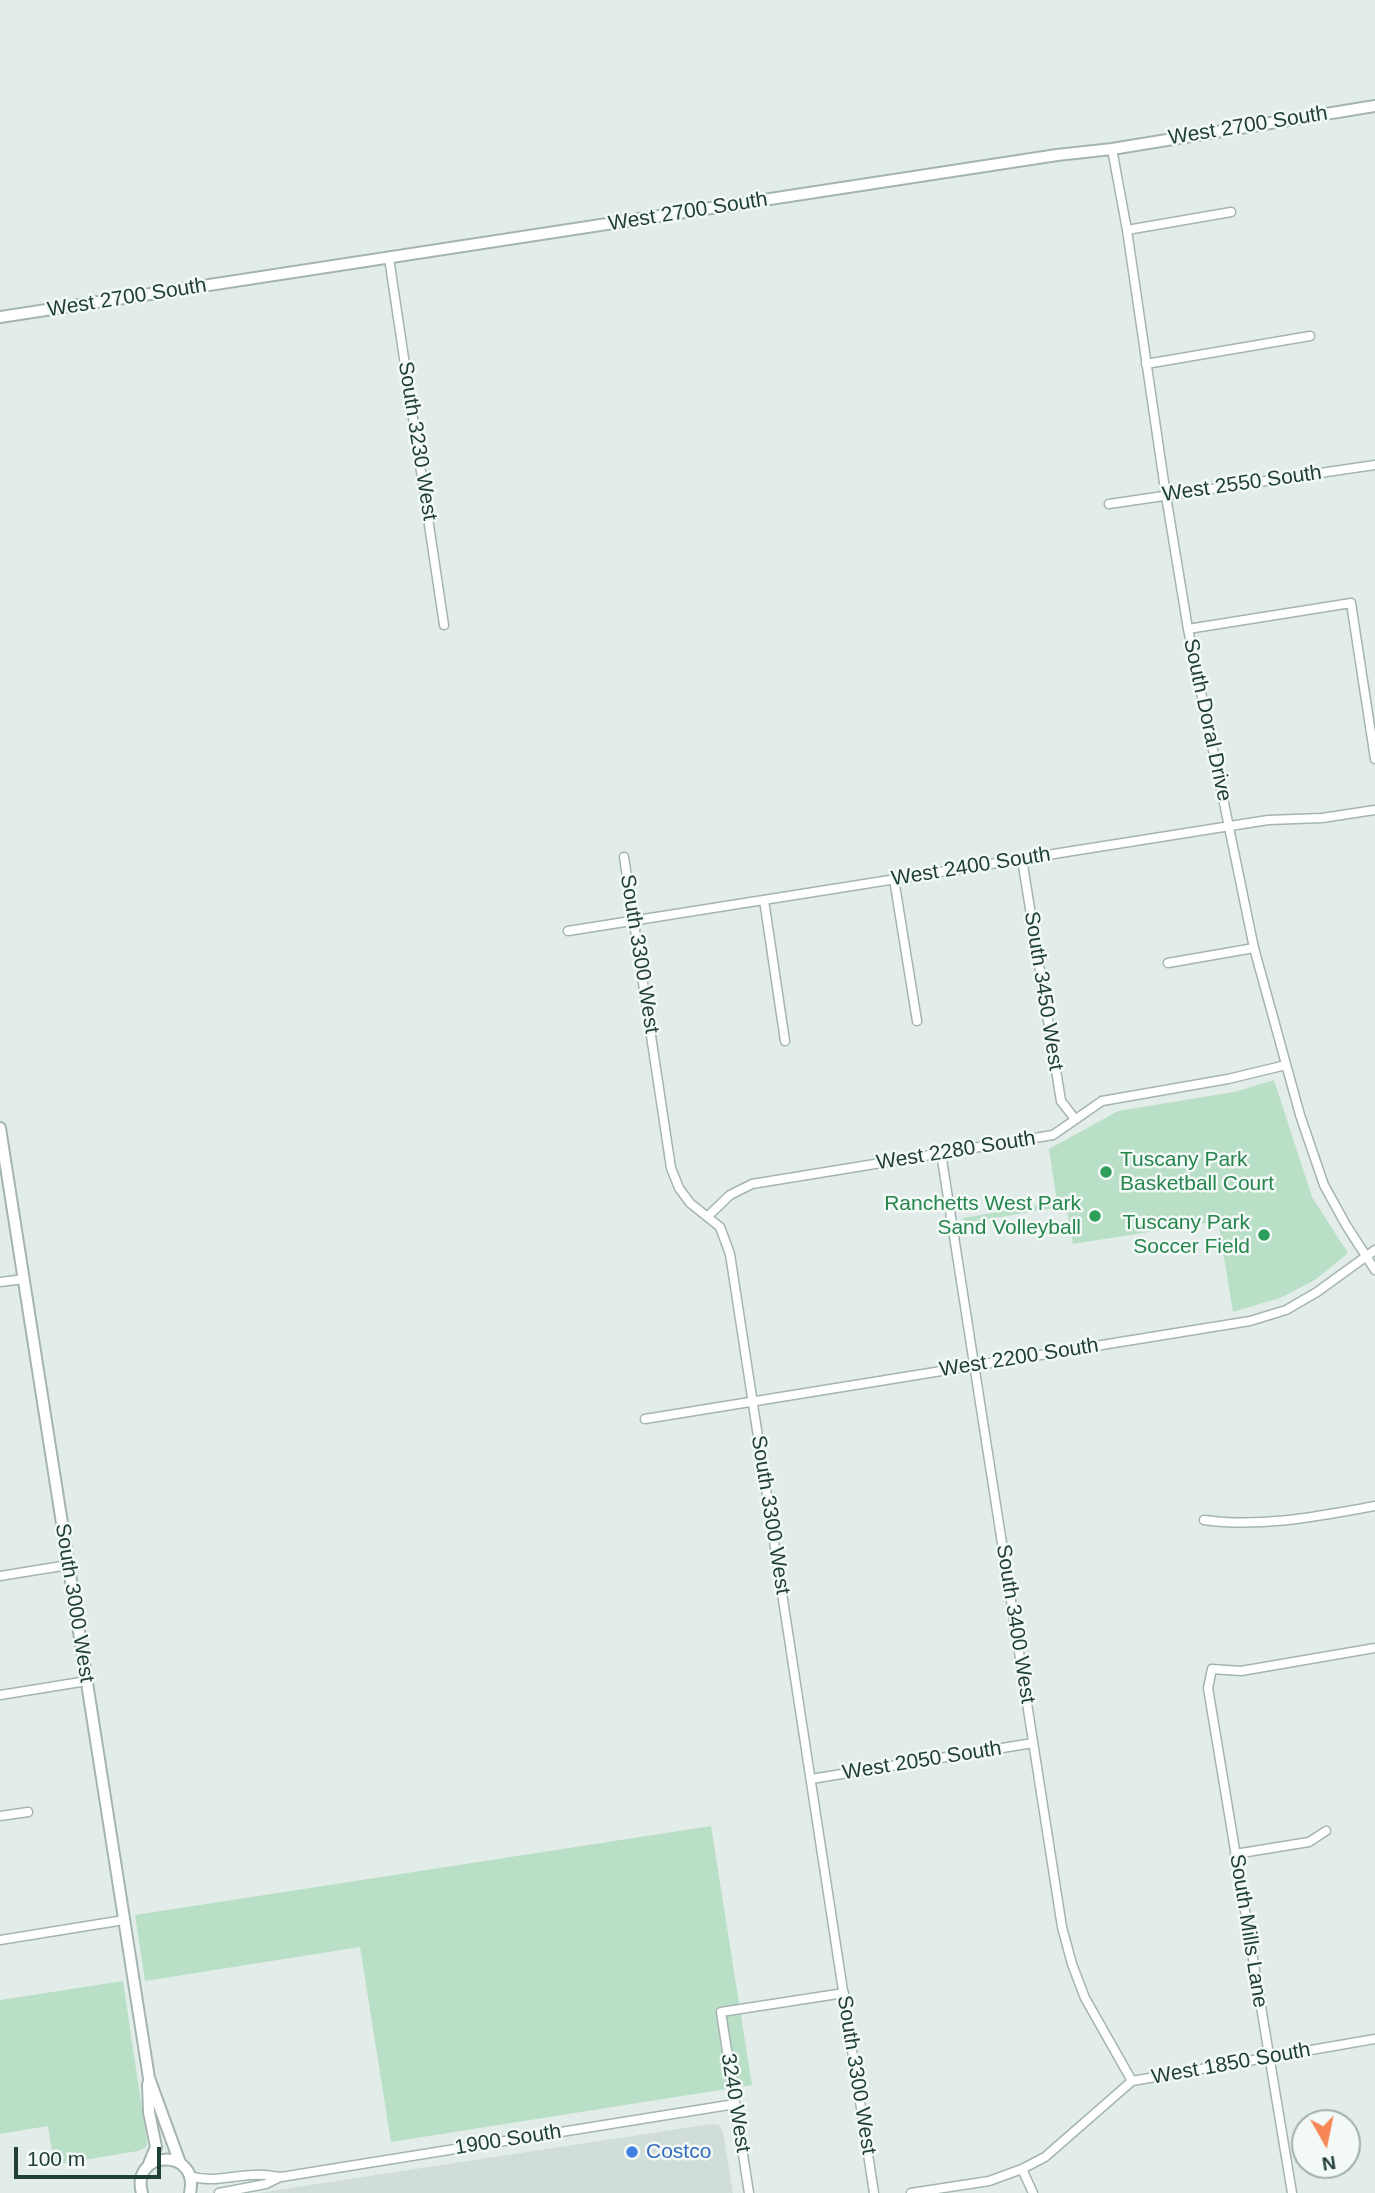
<!DOCTYPE html>
<style>
body{margin:0}
#map{position:relative;width:1375px;height:2193px;overflow:hidden;background:#e2ede9;font-family:Arial,sans-serif}
canvas{display:block}
.north{position:absolute;left:1291px;top:2109px;width:70px;height:70px;box-sizing:border-box;background:#f3f9f7;border:2px solid #9fafab;border-radius:50%;rotate:171deg;font-size:19px;font-weight:700;line-height:28px;text-align:center;color:#213f39}
.north::after{content:'';display:block;margin:auto;width:24px;height:32px;background:#f78756;clip-path:polygon(50% 0,100% 100%,50% 72%,0 100%)}
.scale{position:absolute;left:14px;top:2147px;width:147px;height:32px;box-sizing:border-box;border:4px solid #213f39;border-top:0;padding-left:9px;font-size:21px;line-height:24px;white-space:nowrap;color:#213f39;-webkit-text-stroke:5px #f3f9f7;paint-order:stroke}
</style>
<div id="map">
<canvas width="1375" height="2193"></canvas>
<div class="north">N</div>
<div class="scale">100 m</div>
</div>
<script>
const context = document.querySelector('canvas').getContext('2d');
context.lineJoin = 'round';
function fill(path, color) { context.fillStyle = color; context.fill(path, 'evenodd'); }
function stroke(path, color, width, dash) { context.strokeStyle = color; context.lineWidth = width; context.lineCap = dash ? 'butt' : 'round'; context.setLineDash(dash || []); context.stroke(path); }
function write(font, color, halo, rows, align = 'center') {
  context.font = font + ' Arial,sans-serif'; context.lineWidth = 5; context.setLineDash([]); context.textBaseline = 'middle'; context.strokeStyle = halo; context.fillStyle = color; for (const [text, x, y, turn = 0] of rows) {
    context.save(); context.translate(x, y); context.rotate((+turn || 0) * Math.PI / 180); context.textAlign = isNaN(turn) ? turn : align; if (halo) context.strokeText(text, 0, 0); context.fillText(text, 0, 0); context.restore();
  }
}
const built = new Path2D(`
 M711,2124l8,1 4,6 10,62h-475z`);
const green = new Path2D(`
 M1274,1080l38,117 36,56 -33,27 -35,18 -47,14 -15,-91 -145,23 -7,-38 -102,17 -1,-5 94,-16 -8,-53 69,-38 116,-19z
 M711,1826l41,259 -361,57 -31,-195 -215,34 -10,-66z
 M123,1981l24,162 -1,4 -8,4 -84,14 -6,-39 -48,8v-134z`);
const minor = new Path2D(`
 M1112,149l15,81 39,266 22,133 66,319 46,167 24,70 22,40 29,45
 M1127,230l104,-18
 M389,258l55,367
 M1146,364l164,-28
 M1109,504l266,-39
 M1188,629l163,-26 24,156
 M624,857l47,311 8,20 11,15 30,24 10,27 144,939
 M1022,859l39,242 14,18
 M894,879l23,142
 M764,900l21,141
 M568,931l700,-111 54,-2 53,-8
 M1168,963l86,-15
 M941,1153l121,774 10,37 13,34 47,83
 M708,1216l22,-21 22,-11 301,-49 49,-34 126,-22 58,-14
 M0,1282l24,-3
 M645,1419l605,-98 36,-11 31,-18 58,-42
 M1204,1520c57,8 115,-4 171,-14
 M0,1576l68,-11
 M0,1695l87,-14
 M811,1779l222,-36
 M0,1816l28,-4
 M1235,1854l74,-12 17,-11
 M0,1940l124,-20
 M1022,2169l11,24
 M190,2176c22,7 40,0 62,-1 10,-1 20,1 29,2l454,-73
 M219,2193l47,-9 12,-6
 M749,2193l-28,-181 123,-19
 M911,2193l78,-12 33,-12 23,-12 87,-76 243,-42
 M1292,2193l-84,-505 4,-19 29,2 134,-23`);
const tertiary = new Path2D(`
 M0,317l1057,-162 55,-6 263,-43
 M0,1128l149,950 31,85
 M148,2084l1,28 7,35 -7,17
 M142,2193c-12,-43 58,-46 48,0`);
const markers = [
 [1106,1172,7,"#2e9e5b"],
 [1095,1216,7,"#2e9e5b"],
 [1264,1235,7,"#2e9e5b"],
 [632,2152,7,"#3f7fe0"]
];
const streetNames = [
 ["West 2700 South",1248,126,-9],
 ["West 2700 South",688,212,-9],
 ["West 2700 South",127,298,-9],
 ["South 3230 West",417,441,81],
 ["West 2550 South",1242,484,-8],
 ["South Doral Drive",1207,720,78],
 ["West 2400 South",971,867,-9],
 ["South 3300 West",639,954,81],
 ["South 3450 West",1043,991,81],
 ["West 2280 South",956,1151,-9],
 ["West 2200 South",1019,1358,-9],
 ["South 3300 West",770,1515,81],
 ["South 3000 West",74,1603,81],
 ["South 3400 West",1015,1624,81],
 ["West 2050 South",922,1761,-9],
 ["South Mills Lane",1248,1931,81],
 ["West 1850 South",1231,2064,-10],
 ["South 3300 West",856,2075,81],
 ["3240 West",735,2103,81],
 ["1900 South",508,2140,-9]
];
const leisureNames = [
 ["Tuscany Park",1120,1160,"left"],
 ["Basketball Court",1120,1184,"left"],
 ["Ranchetts West Park",1081,1204],
 ["Sand Volleyball",1081,1228],
 ["Tuscany Park",1250,1223],
 ["Soccer Field",1250,1247]
];
const shopNames = [
 ["Costco",646,2152]
];
fill(built, '#d0ddd8');
fill(green, '#badfc7');
stroke(minor, '#a4b5b1', 11);
stroke(tertiary, '#a4b5b1', 14);
stroke(minor, '#fff', 8);
stroke(tertiary, '#fff', 10);
for (const [x, y, r, color] of markers) { const dot = new Path2D(); dot.arc(x, y, r, 0, 2 * Math.PI); context.fillStyle = color; context.fill(dot); stroke(dot, '#f3f9f7', 2.5); }
write('21px', '#213f39', '#f3f9f7', streetNames);
write('21px', '#27864d', '#f3f9f7', leisureNames, 'right');
write('21px', '#366cbe', '#f3f9f7', shopNames, 'left');
</script>
